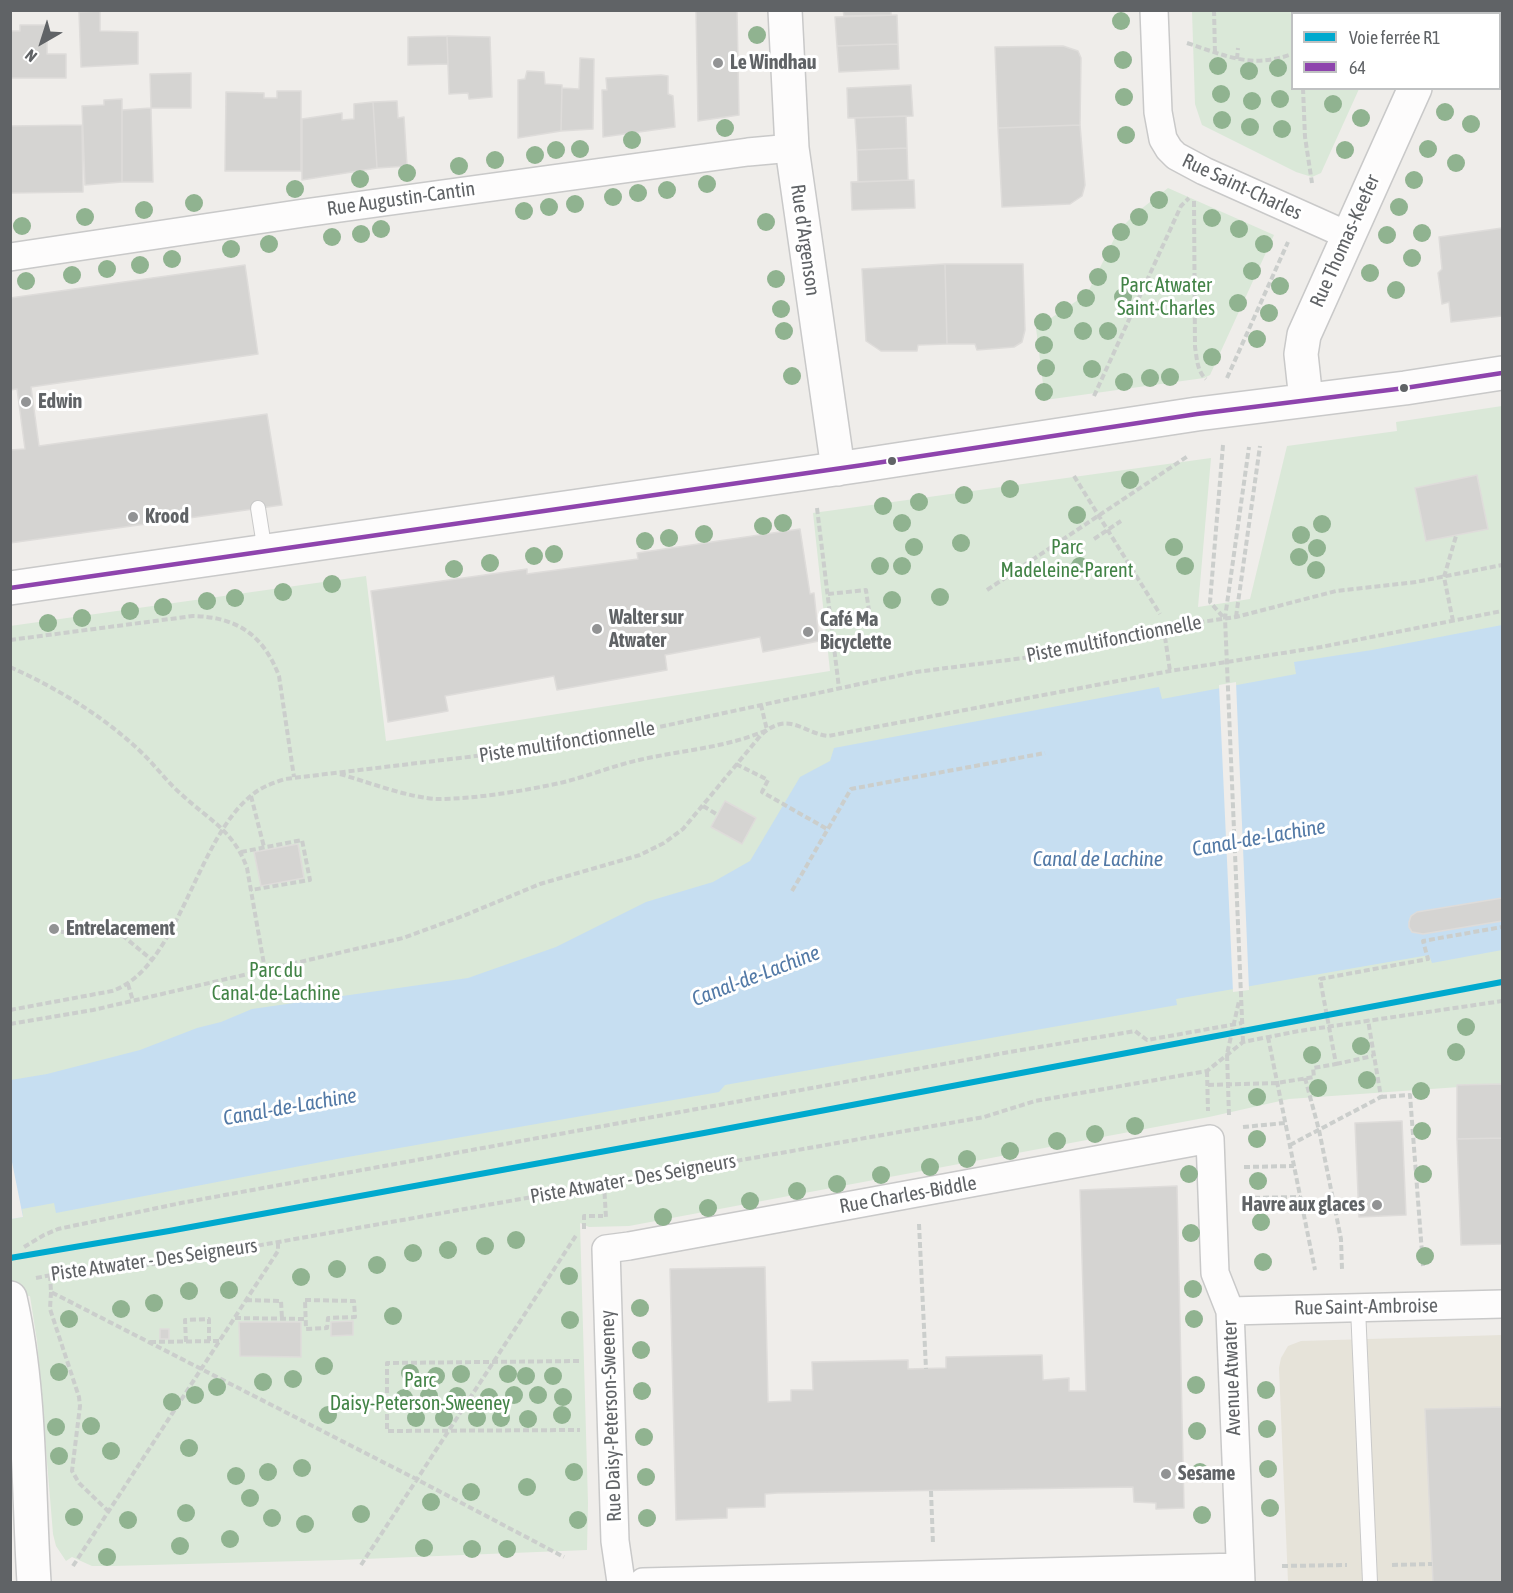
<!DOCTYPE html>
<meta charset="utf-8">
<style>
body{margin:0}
#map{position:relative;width:1513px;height:1593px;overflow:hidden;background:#efedea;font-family:"Asap Condensed",sans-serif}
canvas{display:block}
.frame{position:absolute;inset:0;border:12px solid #606366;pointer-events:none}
.legend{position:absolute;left:1291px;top:12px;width:210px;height:78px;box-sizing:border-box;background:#fff;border:2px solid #bfc1c2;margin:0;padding:8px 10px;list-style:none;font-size:18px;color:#606366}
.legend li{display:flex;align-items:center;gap:12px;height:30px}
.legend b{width:30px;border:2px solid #bfc1c2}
.north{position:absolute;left:12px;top:12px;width:60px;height:60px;-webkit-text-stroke:4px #fff;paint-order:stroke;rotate:219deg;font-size:16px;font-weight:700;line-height:24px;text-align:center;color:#606366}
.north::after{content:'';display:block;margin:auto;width:21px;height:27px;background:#606366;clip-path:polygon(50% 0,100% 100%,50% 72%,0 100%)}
</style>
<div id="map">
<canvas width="1513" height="1593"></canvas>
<div class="frame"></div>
<ul class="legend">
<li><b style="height:8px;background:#00a9ce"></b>Voie ferrée R1</li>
<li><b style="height:8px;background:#8e44ad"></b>64</li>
</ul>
<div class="north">N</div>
</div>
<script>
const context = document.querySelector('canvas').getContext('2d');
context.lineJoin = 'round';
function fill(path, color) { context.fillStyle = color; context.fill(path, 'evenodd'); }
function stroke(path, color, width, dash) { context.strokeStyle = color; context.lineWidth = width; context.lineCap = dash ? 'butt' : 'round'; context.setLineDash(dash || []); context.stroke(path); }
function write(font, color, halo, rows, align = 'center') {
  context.font = font + ' "Asap Condensed",sans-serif'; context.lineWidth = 6; context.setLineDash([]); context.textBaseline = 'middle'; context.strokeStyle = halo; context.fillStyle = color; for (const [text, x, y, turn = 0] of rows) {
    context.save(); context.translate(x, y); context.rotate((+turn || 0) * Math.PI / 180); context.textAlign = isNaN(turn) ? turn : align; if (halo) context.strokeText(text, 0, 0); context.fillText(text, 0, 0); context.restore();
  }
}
const commercial = new Path2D(`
 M1502,1335v247h-214l-9,-214 2,-10 7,-12 13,-5z`);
const green = new Path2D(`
 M1192,11h202l-1,3h-101v74l67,1 -38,84 -9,4 -16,-5 -94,-47 -7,-21z
 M1168,188l106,47 -64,140 -6,3 -159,22 -9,-72 51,-34 31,-63 18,-18z
 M1502,406v678l-213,15 -80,18 -580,109 -40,1 -9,-4 8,280 -1,47 -248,10 -227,6h-20l-20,-9 -6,4 -10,-15 -3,-12 -16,-193 -7,-45 -19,3 -1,-673 356,-50 20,165 444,-70 -17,-158 398,-55 -13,149 52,-8 37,-153 110,-15 -1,-9z`);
const water = new Path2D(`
 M1502,625v325l-70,13 -3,-8 -253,44 1,6 -452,80 -6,7 -377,66 -286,55 -2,-10 -32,6 1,8 -12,2v-139l36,-6 93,-24 57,-22 24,-6 31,-13 216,-31 88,-31 90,-45 67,-20 37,-21 50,-84 30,-16 4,-13 325,-61 3,12 134,-25 -2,-12 78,-12z`);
const pier = new Path2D(`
 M1236,682l13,308 -16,2 -14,-307z
 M10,1152l13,65 -12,2h-1z`);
const building = new Path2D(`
 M696,10h41l2,105 -41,6z
 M843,10h48v5l-47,1z
 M100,11v20l38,1v32l-57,3 -2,-55z
 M897,15l1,29 -61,2 -2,-29z
 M20,25h27v29h19v24h-56v-47h10z
 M447,36l1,28 -40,1v-28z
 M447,36l43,1 2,60 -23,2 -1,-6 -19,1z
 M898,44l1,25 -60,3 -2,-26z
 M1063,46l15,5 3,7 -1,67 -82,3 -3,-81z
 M580,58l14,1 -1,70 -32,2 1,-43 17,1z
 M527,71l17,1 1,12 17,1 -1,46 -43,7v-58l7,-1z
 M191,73v35h-40l-1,-34z
 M661,75l7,1v18l5,2 2,31 -72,10 -1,-47h5l-1,-12z
 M911,85l2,31 -65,2 -1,-30z
 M277,91h24v80h-76l1,-79 38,1v5h13z
 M122,99v83l-37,3 -3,-79 22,-1v-5z
 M397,101l1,17 6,-1 3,49 -30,2 -4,-66z
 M373,102l4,66 -75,12v-61l40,-6v7l12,-1v-15z
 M151,108l2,74h-31v-72z
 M906,116l1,32 -50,2 -2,-32z
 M82,125l1,67 -73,1v-67z
 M1080,125l5,60 -3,11 -12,8 -68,3 -4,-79z
 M907,148l1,32 -50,2 -1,-32z
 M914,180l1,28 -63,2 -1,-28z
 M1502,228v88l-51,6 -2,-20 -7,2 -4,-31 4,-4 -3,-32z
 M945,264h78l2,66 -3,12 -8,5 -37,3 -2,-6h-28z
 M945,264l2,80 -29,1 -1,6h-36l-15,-10 -4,-72z
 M245,265l13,89 -227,33 8,59 228,-32 15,91 -272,38v-93l15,-1 -8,-60 -7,1v-92z
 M1477,475l11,54 -62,12 -11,-53z
 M800,529l10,65 4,-1 5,48 -56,11 -3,-15 -95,18 2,15 -110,20 -3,-14 -109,20 3,15 -60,11 -17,-131 156,-22v5l111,-15 -1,-6z
 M725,801l31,17 -14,26 -31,-17z
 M298,844l6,34 -43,8 -7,-34z
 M1502,898v23l-79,13 -11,-2 -3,-5v-5l2,-6 6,-4z
 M1502,1084v54l-45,1v-54z
 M1402,1121l4,94 -47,2 -4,-94z
 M1502,1138v106l-41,1 -4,-106z
 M1177,1186l7,322 -28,1v-6l-22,-1 -1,-15 -355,6 -13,1v13l-38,1v10l-51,2 -6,-251 95,-2 3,135 23,-1v-11h22l-1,-28 96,-2v9l38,-1v-11l96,-2 1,25 26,-2v13h17l-6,-201z
 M353,1321v14l-22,1v-14z
 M239,1322h62v35l-61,-1z
 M160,1329h9v10h-9z
 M1502,1407v175h-69l-8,-173z`);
const path = new Path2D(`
 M1214,10l1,43
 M1187,43c40,13 64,26 105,11
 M1237,59l1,-11
 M1303,88l2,49 7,46
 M1194,201l1,146c2,12 2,24 11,32
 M1227,378l61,-136
 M1094,396l87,-190 8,-8
 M1223,445l-13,157 14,16
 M1074,476l86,138
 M817,508l22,180
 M1094,539l27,-18
 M987,590l201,-134
 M828,594l38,-4 4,28
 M1236,617l24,-171
 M1453,621l-9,-44 12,-41
 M1165,637l5,34
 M10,640l183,-24c43,1 70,18 86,60l15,101
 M10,667c47,21 93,49 130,84 15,14 26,30 41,43 28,26 53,37 66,74l18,102
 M736,764l32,16 -6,12 65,37
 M340,774c28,8 69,24 98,25 37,0 85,-8 122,-16 26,-6 52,-17 79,-23 43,-10 87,-12 128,-30l-6,-25
 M251,796l13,51
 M703,806l15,9
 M241,852l61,-12 8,40 -59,10
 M792,891l59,-102 194,-36
 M61,932l55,-2 36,30
 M128,984l5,17
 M10,1010l102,-19c67,-23 83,-151 140,-196 9,-8 21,-12 33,-16l299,-36 332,-71 161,-21 75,-22 84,-12 100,-26 80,-9 86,-17
 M10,1024l83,-14 310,-72 60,-22 77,-32 100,-29 24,-12 19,-14 78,-94c28,-25 41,-2 67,1l342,-65 151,-24 181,-36
 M1268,1037l47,233
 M1243,1042l-18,-424 24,-171
 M1336,1064l37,-8
 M1207,1071l1,40
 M1305,1078l14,52 22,109 1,30
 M1208,1085l69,-2 37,-6 -1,-9 23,-4 -16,-85 108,-20 -5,-18 79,-14
 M1381,1097l29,-2 13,171
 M1229,1115l-2,-61 12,-53
 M1243,1127l42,-4
 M1290,1145l91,-48 -13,-77
 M1244,1167l50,-1
 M604,1184l2,34
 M1245,1198l55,-1
 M919,1224l7,145
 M584,1229v-13h19
 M24,1247l20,-12 14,-6 123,-26 823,-150 131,-22 12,9 95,-17
 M50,1275l1,17 367,188 146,77
 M36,1278l61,-12 27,2 30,-4 830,-147 51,-16 172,-30 36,-29 56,-11 203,-30
 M51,1292l-1,17 29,88 1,9 -8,65 7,12 30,29
 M246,1300l35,1 1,18
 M305,1300l49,1 1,16 -27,1 -1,10 -21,1z
 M235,1318l71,1
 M150,1342l70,-1
 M186,1342l-1,-22 24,-1v22
 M579,1361l-192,2v68l193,-1
 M931,1491l2,53
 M361,1565l216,-331
 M1392,1565l40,-1
 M73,1566l205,-315v-9
 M1282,1566l65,-1`);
const lane = new Path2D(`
 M258,508l7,44
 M1358,1308l12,274`);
const street = new Path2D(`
 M1154,10l4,102 5,27 6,10 7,7 28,15 143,64
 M10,257l294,-44 444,-61 44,-4
 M1230,1311l272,-7
 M621,1582l-6,-41 -9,-292 23,-3 581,-107 5,134 15,38 11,271
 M643,1582l597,-15`);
const secondary = new Path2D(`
 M785,10l7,138 46,321
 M1450,14l1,-4
 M1306,400l-5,-46 3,-19 111,-247
 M10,588l853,-123 334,-51 208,-26 97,-15
 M10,1298c21,92 18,190 24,284`);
const bus1 = new Path2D(`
 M10,588l853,-123 334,-51 208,-26 97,-15`);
const rail1 = new Path2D(`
 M10,1258l159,-27 535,-98 798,-151`);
const trees = [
 [1121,21],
 [757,35],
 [1123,60],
 [1218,66],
 [1278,68],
 [1249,71],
 [1221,94],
 [1124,97],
 [1280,99],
 [1252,101],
 [1333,104],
 [1445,112],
 [1361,118],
 [1222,120],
 [1471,124],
 [1250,127],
 [725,128],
 [1282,129],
 [1126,135],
 [632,140],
 [580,149],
 [1428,149],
 [556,150],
 [1345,150],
 [535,155],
 [495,160],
 [1456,163],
 [459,166],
 [407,173],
 [360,179],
 [1414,180],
 [707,184],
 [295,189],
 [667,190],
 [638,193],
 [613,197],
 [1159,200],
 [194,203],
 [575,204],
 [549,207],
 [1399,207],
 [144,210],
 [524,211],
 [85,217],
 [1139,217],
 [1212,218],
 [766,222],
 [22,226],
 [381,229],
 [1239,229],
 [1121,232],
 [1422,233],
 [361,234],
 [1387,235],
 [332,237],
 [269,244],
 [1264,244],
 [231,249],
 [1111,254],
 [1412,258],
 [172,259],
 [140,265],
 [107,269],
 [1252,271],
 [1370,273],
 [72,275],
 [1098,277],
 [776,279],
 [26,281],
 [1280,286],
 [1396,290],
 [1123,297],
 [1086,298],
 [1238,303],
 [781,309],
 [1064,310],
 [1269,313],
 [1043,322],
 [784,331],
 [1083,331],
 [1108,331],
 [1257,339],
 [1044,345],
 [1212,357],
 [1046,368],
 [1092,369],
 [792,376],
 [1170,377],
 [1150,378],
 [1124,382],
 [1044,392],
 [1130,480],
 [1010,489],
 [964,495],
 [919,502],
 [883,506],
 [1077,515],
 [783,523],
 [902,523],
 [1322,524],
 [763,526],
 [704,534],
 [1301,535],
 [669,538],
 [645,541],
 [961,543],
 [914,547],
 [1174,547],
 [1317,548],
 [554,554],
 [534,556],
 [1299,557],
 [490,563],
 [880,566],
 [902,566],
 [1080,566],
 [1185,566],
 [454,569],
 [1316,570],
 [332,584],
 [283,592],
 [940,597],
 [235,598],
 [892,600],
 [207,601],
 [163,607],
 [130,611],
 [82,618],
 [48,623],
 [1466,1027],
 [1361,1046],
 [1456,1052],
 [1312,1055],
 [1367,1080],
 [1318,1088],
 [1421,1091],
 [1257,1097],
 [1135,1126],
 [1422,1131],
 [1095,1134],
 [1257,1139],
 [1057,1141],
 [1010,1151],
 [967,1159],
 [930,1167],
 [1189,1174],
 [1423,1174],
 [881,1175],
 [1258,1181],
 [837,1184],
 [797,1191],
 [750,1201],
 [708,1208],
 [663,1217],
 [1261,1222],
 [1191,1233],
 [516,1240],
 [485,1246],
 [448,1250],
 [413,1253],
 [1425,1256],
 [1263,1262],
 [377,1265],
 [337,1269],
 [569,1276],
 [301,1277],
 [1193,1289],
 [229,1290],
 [189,1291],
 [154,1303],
 [640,1308],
 [121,1309],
 [393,1316],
 [69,1319],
 [1194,1319],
 [570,1320],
 [641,1350],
 [324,1366],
 [59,1372],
 [410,1373],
 [461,1374],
 [508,1374],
 [436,1376],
 [526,1376],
 [553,1376],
 [293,1379],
 [263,1382],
 [1196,1385],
 [217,1387],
 [1266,1390],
 [642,1391],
 [195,1395],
 [514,1395],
 [538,1395],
 [429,1396],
 [457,1396],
 [489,1397],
 [563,1397],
 [404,1398],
 [172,1402],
 [328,1415],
 [562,1415],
 [416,1418],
 [444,1418],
 [477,1418],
 [501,1418],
 [528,1419],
 [91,1426],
 [56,1427],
 [1267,1429],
 [1197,1431],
 [644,1437],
 [189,1448],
 [111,1451],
 [59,1456],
 [302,1468],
 [1268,1469],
 [268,1472],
 [574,1472],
 [1200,1472],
 [236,1476],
 [646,1477],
 [527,1487],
 [471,1492],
 [250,1498],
 [431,1502],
 [1270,1508],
 [186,1513],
 [361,1514],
 [1202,1515],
 [74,1517],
 [272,1518],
 [647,1518],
 [128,1520],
 [578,1520],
 [305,1524],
 [230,1539],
 [180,1546],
 [424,1548],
 [472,1549],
 [507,1549],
 [107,1557]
];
const markers = [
 [718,63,6,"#929394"],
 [1404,388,5,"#606366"],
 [26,402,6,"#929394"],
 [892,461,5,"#606366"],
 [133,517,6,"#929394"],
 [597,629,6,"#929394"],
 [808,632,6,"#929394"],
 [54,929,6,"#929394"],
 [1377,1205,6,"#929394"],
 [1166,1474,6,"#929394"]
];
const poiNames = [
 ["Le Windhau",730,63],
 ["Edwin",38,402],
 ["Krood",145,517],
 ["Walter sur",609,618],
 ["Atwater",609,641],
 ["Café Ma",820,620],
 ["Bicyclette",820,643],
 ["Entrelacement",66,929],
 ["Havre aux glaces",1365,1205,"right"],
 ["Sesame",1178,1474]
];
const streetNames = [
 ["Rue Saint-Charles",1242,187,25],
 ["Rue Augustin-Cantin",401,199,-8],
 ["Rue d'Argenson",805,240,82],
 ["Rue Thomas-Keefer",1345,241,-66],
 ["Piste multifonctionnelle",1114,639,-11],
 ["Piste multifonctionnelle",567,742,-9],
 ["Piste Atwater - Des Seigneurs",633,1179,-10],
 ["Rue Charles-Biddle",908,1195,-10],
 ["Piste Atwater - Des Seigneurs",154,1260,-8],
 ["Rue Saint-Ambroise",1366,1307,-1],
 ["Avenue Atwater",1232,1378,-92],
 ["Rue Daisy-Peterson-Sweeney",611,1416,-92]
];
const parkNames = [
 ["Parc Atwater",1166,286],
 ["Saint-Charles",1166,309],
 ["Parc",1067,548],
 ["Madeleine-Parent",1067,571],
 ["Parc du",276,971],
 ["Canal-de-Lachine",276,994],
 ["Parc",420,1381],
 ["Daisy-Peterson-Sweeney",420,1404]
];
const waterNames = [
 ["Canal-de-Lachine",1259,838,-10],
 ["Canal de Lachine",1098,859],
 ["Canal-de-Lachine",756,976,-21],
 ["Canal-de-Lachine",290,1107,-10]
];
fill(commercial, '#e6e3d9');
fill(green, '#dae8d8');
fill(water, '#c6def1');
fill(pier, '#efedea');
fill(building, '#d5d4d2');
stroke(building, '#dedcda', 1.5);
stroke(lane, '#c9c9c9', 16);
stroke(street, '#c9c9c9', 30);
stroke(secondary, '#c9c9c9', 36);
stroke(path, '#cbcecc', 4, [6, 3]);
stroke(lane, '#fdfcfc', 14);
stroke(street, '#fdfcfc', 27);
stroke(secondary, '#fdfcfc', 33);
stroke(bus1, '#8e44ad', 4.5);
stroke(rail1, '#00a9ce', 6);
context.fillStyle = '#90b390';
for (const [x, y] of trees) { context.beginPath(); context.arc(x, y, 9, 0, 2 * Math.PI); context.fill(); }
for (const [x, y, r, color] of markers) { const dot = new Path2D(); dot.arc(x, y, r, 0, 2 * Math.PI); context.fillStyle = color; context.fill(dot); stroke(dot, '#fff', 2); }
write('bold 20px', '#606366', '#fff', poiNames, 'left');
write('20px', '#606366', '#fff', streetNames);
write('20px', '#428346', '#fff', parkNames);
write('italic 21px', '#5279a6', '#fff', waterNames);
</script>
